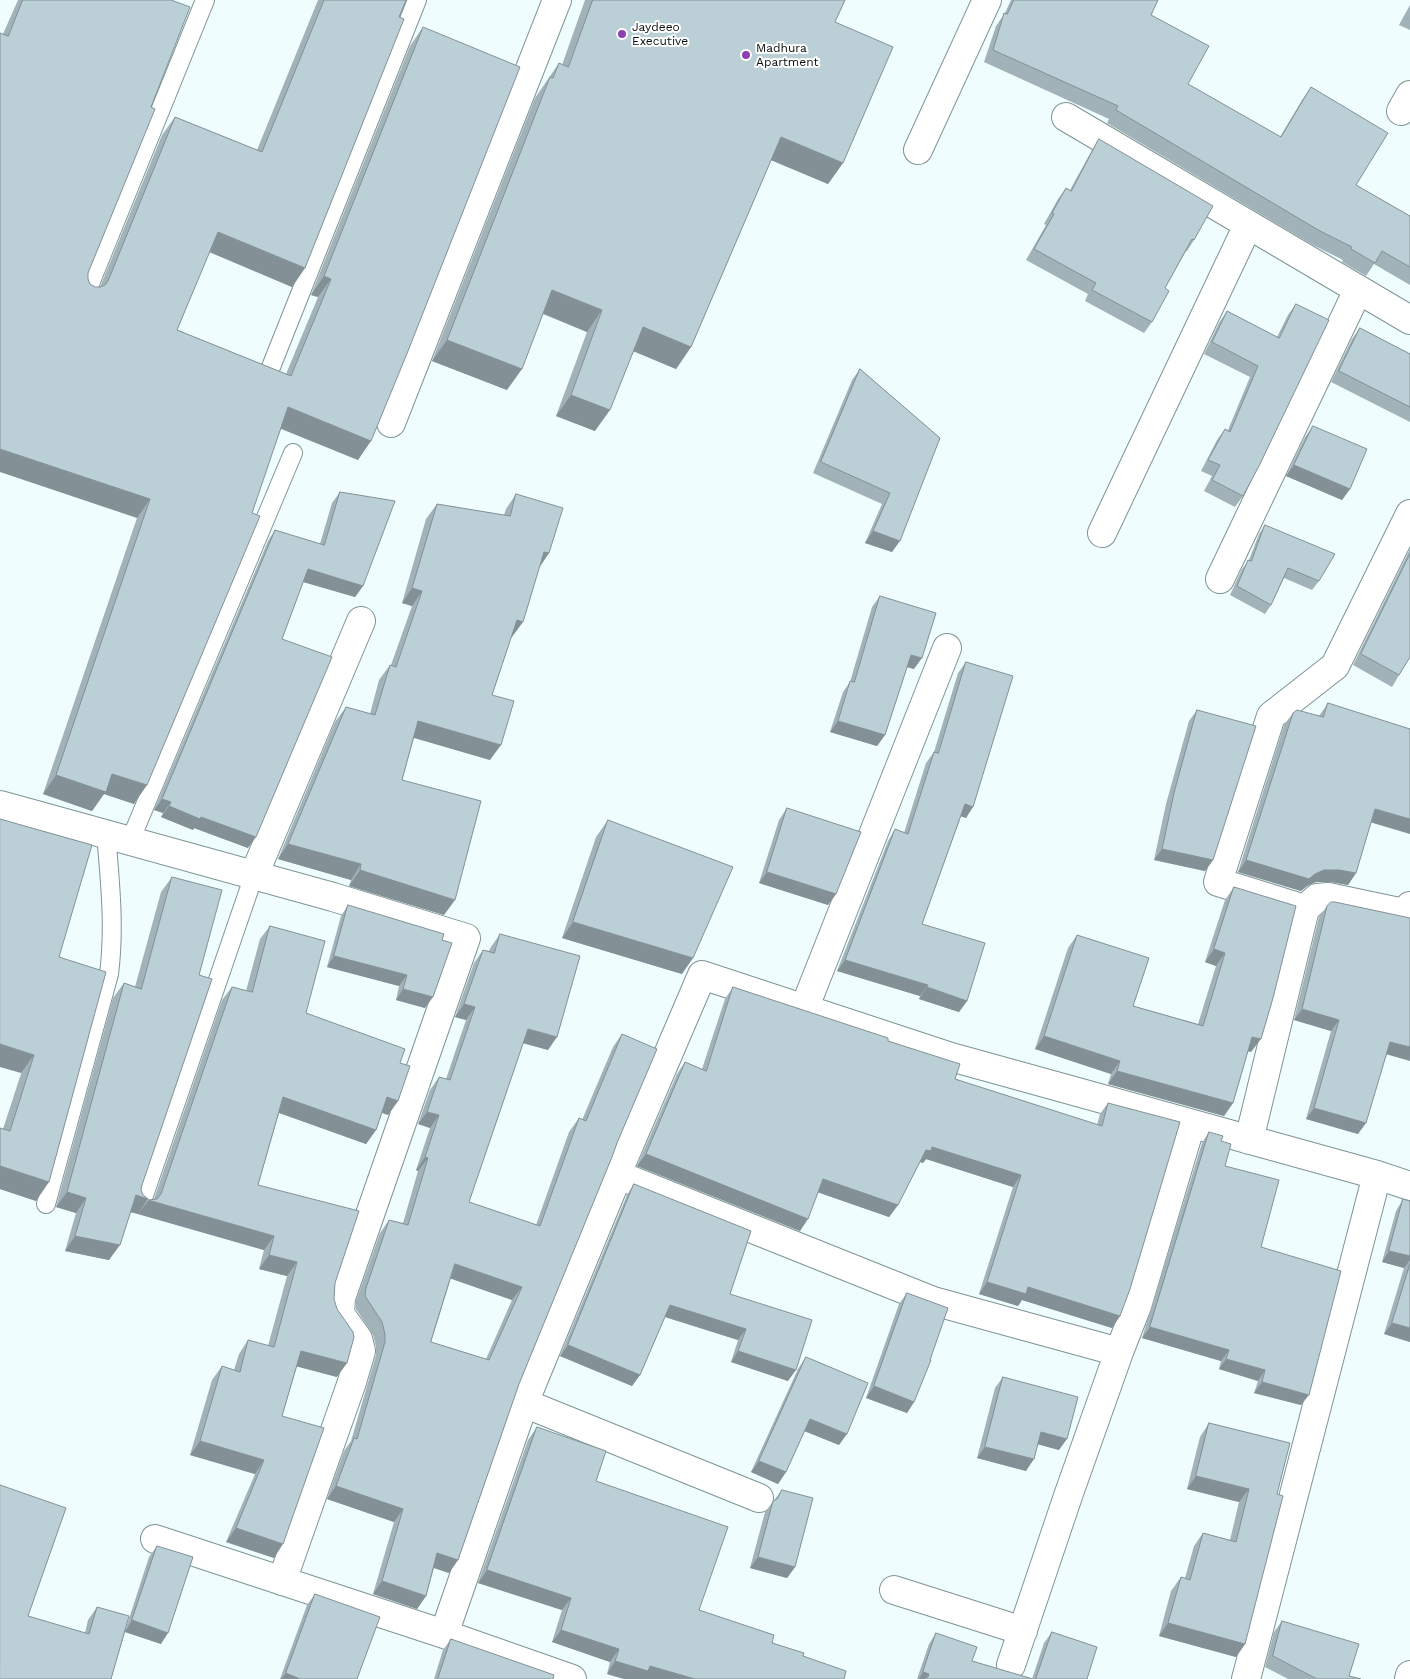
<!DOCTYPE html>
<style>
body{margin:0}
canvas{display:block;background:#effdfe}
</style>
<canvas width="1410" height="1679"></canvas>
<script>
const context = document.querySelector('canvas').getContext('2d');
context.lineJoin = 'round';
function stroke(path, color, width, dash) { context.strokeStyle = color; context.lineWidth = width; context.lineCap = dash ? 'butt' : 'round'; context.setLineDash(dash || []); context.stroke(path); }
function fill(path, color) { context.fillStyle = color; context.fill(path, 'evenodd'); }
function write(font, color, halo, rows, align = 'center') {
  context.font = font + ' "Work Sans",sans-serif'; context.lineWidth = 4; context.setLineDash([]); context.textBaseline = 'middle'; context.strokeStyle = halo; context.fillStyle = color; for (const [text, x, y, turn = 0] of rows) {
    context.save(); context.translate(x, y); context.rotate((+turn || 0) * Math.PI / 180); context.textAlign = isNaN(turn) ? turn : align; if (halo) context.strokeText(text, 0, 0); context.fillText(text, 0, 0); context.restore();
  }
}
const lane = new Path2D(`
 M85,296l120,-296
 M269,372l148,-372
 M130,841l163,-388
 M46,1204l63,-230c6,-47 1,-93 -3,-140
 M141,1204l113,-329`);
const street = new Path2D(`
 M1401,111l9,-16
 M1066,117l344,203
 M918,150l69,-150
 M391,423l166,-423
 M1102,533l146,-308
 M1220,579l138,-289
 M0,805l333,92 133,41 -125,360 -1,16 18,25 3,12 -9,31 -70,199
 M254,875l107,-254
 M1305,909l12,-11 11,-1 71,15 9,-3 2,-3
 M804,1009l143,-361
 M1249,1140l56,-231 -87,-27 53,-166 64,-50 75,-152
 M618,1175l315,126 186,51
 M524,1403l235,95
 M155,1539l289,95 128,45
 M894,1590l129,41
 M444,1634l80,-231 94,-228 4,-13 80,-187 249,82 426,118 33,11
 M1011,1665l57,-169 51,-144 18,-46 54,-182
 M1246,1679l131,-504
 M1409,1679l1,-4`);
const wall = new Path2D(`
 M18,0h153l-20,107 -63,166v6l2,5 5,3h5l62,-152 13,-18 82,33 61,-150h88l-101,268 -13,19 -83,-35 -32,78 109,44 32,-77 -7,-2 99,-249 13,-19 -65,433 -77,-31 -147,375 -30,-10 -12,17 -49,-17 94,-276 -134,-484z
 M585,0h260l-10,22 8,141 -15,21 -57,-24 -80,187 -15,22 -42,-18 -39,80 -39,-15 31,-84 -44,-18 -36,76 -75,-29 103,-263 24,-35 3,2z
 M1011,0h147l-7,15 37,69 92,53 22,-37 9,-13 45,98 54,31v69l-36,-21 -8,12 -24,-14 1,-2 -32,-16 -204,-121 2,-4 -125,-57 12,-36 9,-13z
 M1410,5v25l-11,-5z
 M1099,139l95,101 -7,11h-1l-21,37 -13,34 -8,11 -59,-32 3,-7 -62,-34 20,-35 -2,-1 14,-25 8,-11 4,2 22,-40z
 M1296,304l-53,192 -8,11 -31,-16 8,-15 -11,-5 16,-31 8,-11 3,1 22,-53 -46,-23 15,-31 8,-12 50,26 11,-22z
 M1360,328l50,26v68l-79,-40 21,-43z
 M860,369l80,69 -48,114 -27,-9 17,-39 -69,-31 39,-93z
 M1313,426l37,63 -8,11 -56,-24 19,-39z
 M340,492l23,94 -8,11 -52,-15 -21,57 -34,209 -54,-20 -1,2 -32,-13 2,-4 -9,-3 114,-269 7,-11 45,14 12,-41z
 M516,494l33,59 -10,14 -27,70h-1l-19,58 -2,65 -76,-22 -12,42 42,135 -95,-29 2,-6 -73,-21 57,-137 11,-15 24,7 9,-34 11,-15h1l21,-59 -10,-3 24,-84 11,-15 67,11 2,-6z
 M1265,525l54,56 -7,9 -28,-12 -13,27 -6,9 -35,-19 12,-26 7,-9 10,-26z
 M1410,549v108l-11,18 -7,12 -39,-22z
 M880,596l34,73 -7,-2 -22,68 -8,11 -47,-14 13,-40 7,-10 22,-75z
 M966,662v156l-5,-2 -39,108 45,77 -8,11 -40,-13 1,-3 -83,-25 51,-130 7,-12 9,4 22,-70 8,-11 24,-79z
 M1328,703l43,119 -15,51 -8,12 -17,-3h-15l-9,4 -6,5 -63,-19 46,-147 9,-12 26,3z
 M1197,710l16,150 -8,11 -51,-11 12,-56 23,-83z
 M787,808l49,86 -8,11 -69,-22 20,-63z
 M608,820l74,154 -120,-36 34,-101z
 M172,877l-31,313 2,5 5,4 -10,15 -7,-2 -22,48 -44,-9 11,-38 -20,-6 57,-209 11,-15 11,4 26,-95z
 M1234,887l17,165 -3,-1 -15,52 -9,13 -116,-32 3,-10 -76,-25 33,-101 9,-13 56,71 65,18 18,-58 -11,-4 20,-62z
 M348,905l94,35 -17,68 -29,-8 3,-14 -72,-19 14,-51z
 M1327,906l60,148 -29,80 -52,-15 25,-88 -37,-11 25,-103z
 M270,926l36,87 94,50 -2,38 -10,14 -6,-2 -6,17 -10,14 -87,-31 -21,72 77,98 -1,16 3,78 -40,-11 -15,50 -8,142 -48,-16 29,-68 -65,-19 22,-75 10,-14 12,4 5,-16 9,-14 20,6 19,-70 -28,-7 5,-19 -126,-36 16,-15 68,-199 10,-13 14,4 14,-52z
 M500,934l48,116 -25,-7 -54,159 67,23 33,-93 10,-14 3,2 31,-73 9,-13 -5,109 -98,241 -61,176 -9,13 -15,-5 -8,28 -9,13 -44,-15 21,-72 -67,-23 17,-48 7,-10 25,-86v-8l-3,-12 -17,-26v-8l24,-68 9,-13 14,3 15,-52 -2,-1 14,-42 -12,-4 12,-34 9,-13 7,2 20,-59 -11,-3 19,-54 9,-13 6,1 2,-4zM451,1278l61,22 -26,59 -55,-17z
 M59,957l-23,244 -36,-12v-61l3,1z
 M733,987l155,54 67,38 142,46 3,-11 8,-11 12,213 -8,12 -90,-28 -4,6 -39,-12 34,-107 -87,-28 -3,4 -4,-1 -21,43 -9,12 -71,-25 -18,39 -163,-65 40,-92 8,-12 17,7 23,-70z
 M1209,1132l12,9 4,25 36,81 40,158 -47,-12 4,-12 -39,-12 2,-8 -79,-23 60,-195z
 M634,1184l96,110 58,87 -57,-19 7,-22 -73,-23 -25,58 -8,11 -72,-30 67,-161z
 M1403,1199l7,2v141l-26,-8 20,-66 -22,-6 14,-51z
 M907,1293l7,109 -7,11 -41,-15 33,-94z
 M806,1357l33,88 -35,-14 -18,41 -8,12 -27,-12 47,-103z
 M1003,1377l56,73 -21,-6 -12,27 -49,-13 18,-70z
 M1209,1423l68,71 -32,150 -9,13 -77,-21 12,-45 10,-14 4,1 9,-32 9,-13 27,7 9,-38 -52,-13 13,-52z
 M537,1427l59,54 103,129 104,46 41,23h-220l-17,-5 3,-12 -58,-20 10,-32 -84,-27 50,-143z
 M782,1490l13,77 -8,11 -37,-10 15,-56z
 M157,1546l4,98 -36,-12 -14,47 -83,-63 57,17 3,-13 9,-13 29,21 23,-71z
 M315,1594l42,85h-77l27,-74z
 M1282,1621l67,55 12,3h-73l-23,-12 9,-35z
 M1052,1632l35,47h-170l12,-35 7,-11 36,28 60,18 12,-36z
 M451,1639l102,40h-119l9,-29z`);
const shadedWall = new Path2D(`
 M781,137l62,26 -15,21 -62,-26z
 M218,232l87,36 -13,19 -87,-37z
 M324,276l7,3 -13,18 -7,-2z
 M552,290l50,20 -15,22 -50,-21z
 M643,327l48,20 -15,22 -48,-20z
 M447,340l75,29 -15,21 -75,-29z
 M571,395l39,15 -15,21 -39,-15z
 M288,407l83,34 -13,19 -83,-34z
 M0,449l150,50 -13,19 -137,-46z
 M1294,465l56,24 -8,11 -56,-24z
 M873,531l27,10 -8,11 -27,-9z
 M544,552l5,1 -10,15z
 M308,569l55,17 -8,11 -55,-16z
 M412,588l10,3 -10,15 -10,-3z
 M517,620l6,2 -11,15 -6,-2z
 M911,655l11,3 -8,11 -11,-3z
 M418,721l83,24 -11,15 -82,-24z
 M838,721l47,14 -8,11 -47,-14z
 M112,774l35,11 -13,19 -30,-10 -12,17 -49,-17 13,-19z
 M162,799l9,3 -8,11 -9,-3z
 M965,804l8,3 -7,11 -9,-3z
 M169,806l32,11 55,20 -8,11 -54,-20 -1,2 -32,-13z
 M1375,809l35,10v15l-44,-13z
 M288,844l73,20 -10,16 -73,-21z
 M1162,849l51,11 -8,11 -51,-11z
 M1246,860l69,14 9,-4h15l17,3 -8,12 -17,-3h-15l-9,4 -6,5 -63,-19z
 M360,870l95,30 -11,15 -95,-29z
 M767,872l69,22 -8,11 -69,-22z
 M573,922l120,36 -11,16 -120,-36z
 M1214,949l11,4 -9,13 -11,-4z
 M334,956l73,19 -8,11 -72,-19z
 M845,960l83,25 -8,11 -83,-25z
 M927,987l40,14 -8,11 -40,-13z
 M403,989l30,8 -8,11 -29,-8z
 M464,1004l11,3 -9,13 -11,-3z
 M1302,1009l37,11 -8,11 -37,-11z
 M528,1029l29,8 -9,13 -29,-8z
 M1044,1036l76,25 -9,13 -76,-25z
 M1252,1037l9,2 -10,13 -8,-2z
 M1390,1042l20,5v14l-28,-8z
 M0,1044l34,11 -13,18 -21,-6z
 M1117,1071l116,32 -9,13 -116,-32z
 M283,1097l93,33 -10,14 -92,-33z
 M387,1097l11,4 -10,14 -10,-4z
 M1314,1108l52,15 -8,11 -52,-15z
 M427,1112l12,3 -9,13 -12,-4z
 M932,1147l89,28 -8,12 -87,-28 -3,4 -5,-2 8,-11z
 M646,1154l162,65 -8,12 -163,-65z
 M425,1157l3,1 -10,13 -2,-1z
 M0,1166l49,16 -13,19 -36,-12z
 M823,1179l75,26 -9,12 -75,-26z
 M67,1192l19,6 -10,15 -20,-6z
 M136,1195l12,4 -10,15 -12,-3z
 M148,1200l126,36 -10,14 -126,-36z
 M75,1236l45,9 -11,15 -44,-9z
 M1389,1251l21,5v4l-6,8 -22,-6z
 M269,1255l28,7 -10,14 -28,-7z
 M455,1264l67,23 -10,13 -66,-23z
 M987,1282l41,5 92,29 -8,12 -90,-28 -4,6 -39,-12z
 M670,1305l76,24 -8,11 -76,-24z
 M1392,1323l18,5v14l-26,-8z
 M1150,1327l79,23 -8,11 -79,-23z
 M568,1345l72,30 -8,11 -72,-30z
 M301,1351l46,12 -10,14 -46,-12z
 M738,1351l58,19 -8,11 -57,-19z
 M1226,1359l39,11 -7,11 -39,-12z
 M1262,1382l47,13 -8,10 -47,-12z
 M874,1386l40,16 -7,11 -41,-15z
 M810,1419l37,15 -8,11 -37,-15z
 M1041,1432l26,7 -8,11 -26,-7z
 M200,1441l64,19 -9,14 -65,-19z
 M985,1447l49,12 -8,12 -49,-13z
 M759,1461l27,11 -8,12 -27,-12z
 M1196,1476l53,13 -10,13 -52,-13z
 M336,1486l67,23 -9,13 -67,-23z
 M236,1528l47,16 -9,14 -48,-16z
 M437,1553l21,7 -9,13 -21,-7z
 M758,1557l37,10 -8,11 -37,-10z
 M487,1570l84,28 -9,12 -84,-27z
 M382,1581l44,15 -9,13 -44,-15z
 M132,1620l36,13 -7,11 -36,-12z
 M1168,1623l77,21 -9,13 -77,-21z
 M561,1630l58,19 -9,13 -58,-20z
 M615,1661l35,5 45,13h-71l-17,-5z
 M923,1672l6,2 -4,5h-6z
 M286,1673l14,6h-19z`);
const building = new Path2D(`
 M23,0h148l19,7 -39,100 4,2 -67,164v6l2,5 5,3h5l5,-2 3,-4 67,-164 87,35 62,-152h82l-7,17 5,2 -99,249 -87,-36 -41,98 114,46 40,-97 -7,-3 99,-249 97,40 -114,289 -35,85 -83,-34 -36,106 8,3 -113,269 -35,-11 -6,18 -50,-17 94,-276 -150,-50v-416l8,3z
 M593,0h252l-10,22 58,25 -50,116 -62,-26 -90,210 -48,-20 -33,83 -39,-15 31,-85 -50,-20 -30,79 -75,-29 103,-263 3,1 6,-15 9,4z
 M1014,0h144l-7,15 58,31 -21,38 93,53 30,-50 77,46 -32,52 54,31v51l-28,-16 -7,12 -24,-14 1,-2 -32,-16 -204,-121 2,-4 -125,-56 11,-37 3,1z
 M1099,139l114,67 -19,34 -2,-1 -27,49 4,3 -17,31 -60,-32 4,-7 -62,-34 20,-35 -2,-1 14,-25 5,3z
 M1296,304l33,16 -70,146 -16,30 -31,-16 8,-15 -12,-5 17,-31 5,3 28,-66 -46,-24 15,-31 52,27z
 M1360,328l50,26v53l-71,-36z
 M860,369l80,69 -40,103 -27,-10 17,-38 -69,-31z
 M1313,426l54,23 -17,40 -56,-24z
 M340,492l55,9 -32,85 -55,-17 -26,70 50,18 -76,180 -55,-20 -1,2 -31,-13 2,-4 -9,-3 113,-269 49,15z
 M516,494l47,14 -14,45 -5,-1 -21,70 -6,-2 -25,75 22,6 -13,44 -83,-24 -16,59 79,21 -26,99 -95,-30 1,-6 -73,-20 58,-137 29,8 15,-50 6,2 26,-76 -10,-3 25,-84 73,12z
 M1265,525l70,29 -16,27 -31,-13 -17,37 -34,-19 11,-26 3,1z
 M1410,554v103l-11,18 -38,-21z
 M880,596l56,17 -14,45 -11,-3 -26,80 -47,-14 12,-40 4,1z
 M966,662l47,14 -40,131 -8,-3 -43,120 63,19 -18,58 -40,-14 1,-2 -83,-25 50,-131 13,5 26,-82 4,1z
 M1328,703l82,26v90l-35,-10 -19,64 -17,-3h-15l-9,4 -6,5 -63,-19 47,-147 4,-3 26,7z
 M1197,710l59,16 -43,134 -51,-11 12,-56z
 M787,808l74,24 -25,62 -69,-22z
 M0,819l92,26 -33,112 47,15 -57,210 -49,-16v-38l10,3 24,-76 -34,-11z
 M608,820l125,47 -40,91 -120,-36z
 M172,877l50,13 -23,85 13,4 -70,206 -1,5 2,5 5,4 -12,-4 -16,50 -45,-9 11,-38 -19,-6 57,-209 17,6z
 M1234,887l62,19 -23,92 -12,41 -9,-2 -19,66 -116,-32 3,-10 -76,-25 33,-101 72,23 -16,48 70,20 22,-73 -11,-4z
 M1331,902h4l75,16v129l-20,-5 -24,81 -52,-15 25,-88 -37,-11 25,-103z
 M348,905l96,29 -2,6 10,3 -19,54 -30,-8 4,-14 -73,-19z
 M270,926l55,15 -19,72 99,36 -5,14 10,3 -12,35 -11,-4 -11,33 -93,-33 -25,88 101,26 -24,72 -1,16 3,10 16,23 1,5 -7,26 -46,-12 -19,65 42,12 -41,116 -47,-16 28,-68 -64,-19 22,-75 18,6 8,-32 26,7 23,-85 -28,-7 5,-19 -126,-36 9,-1 4,-5 71,-207 20,5z
 M500,934l80,22 -23,81 -29,-8 -59,173 71,24 39,-108 7,3 36,-87 35,15 -40,94 -5,14 -93,227 -61,176 -21,-7 -11,43 -44,-15 21,-72 -67,-23 18,-48 3,1 28,-97v-8l-3,-12 -17,-26 1,-8 23,-68 19,5 20,-67 -3,-1 14,-42 -12,-3 12,-35 11,3 25,-73 -11,-3 19,-54 11,3zM455,1264l67,23 -33,73 -58,-18z
 M733,987l155,51v3l72,23 -5,15 147,47 6,-23 72,19 -50,167 -10,27 -92,-29 -2,7 -39,-12 34,-107 -89,-28 -1,4 -5,-1 -28,55 -75,-26 -15,40 -162,-65 39,-92 21,9z
 M1209,1132l14,4 -2,5 10,3 -6,22 54,14 -18,67 80,24 -32,124 -47,-13 3,-12 -39,-11 3,-9 -79,-23z
 M634,1184l117,47 -21,63 82,26 -16,50 -58,-19 8,-22 -76,-24 -30,70 -72,-30z
 M1403,1199l7,2v55l-21,-5z
 M1410,1264v64l-18,-5z
 M907,1293l41,15 -18,52h1l-17,42 -40,-16z
 M806,1357l62,26 -21,51 -37,-15 -24,53 -27,-11z
 M1003,1377l75,20 -11,42 -26,-7 -7,27 -49,-12z
 M1209,1423l81,20 -13,51 6,2 -38,148 -77,-21 13,-46 9,3 13,-47 33,9 13,-53 -53,-13z
 M537,1427l69,24 -10,30 132,46 -29,83 75,25 -2,8 32,10 -1,3 43,15 -2,8h-149l-45,-13 -2,5 -33,-10 4,-12 -58,-19 10,-32 -84,-28z
 M0,1485l66,23 -38,108 61,18 8,-27 32,9 -18,63h-111z
 M782,1490l31,8 -18,69 -37,-10 15,-56 4,-2z
 M157,1546l36,11 -25,76 -36,-13z
 M315,1594l65,23 -23,62h-57l-14,-6z
 M1282,1621l77,23 -10,32 12,3h-44l-44,-23z
 M1052,1632l45,15 -10,32h-51z
 M936,1633l41,14 -5,14 61,18h-106l2,-5 -6,-2z
 M451,1639l103,36 -1,4h-115z`);
const markers = [
 [622,34,5,"#8c40b1"],
 [746,55,5,"#8c40b1"]
];
const poiNames = [
 ["Jaydeeo",632,27],
 ["Executive",632,41],
 ["Madhura",756,48],
 ["Apartment",756,62]
];
stroke(lane, '#7e9495', 20);
stroke(street, '#7e9495', 30);
stroke(lane, '#fff', 18);
stroke(street, '#fff', 28);
fill(wall, '#a1b2b9');
fill(shadedWall, '#839196');
fill(building, '#bbcfd7');
stroke(building, '#839196', 1);
for (const [x, y, r, color] of markers) { const dot = new Path2D(); dot.arc(x, y, r, 0, 2 * Math.PI); context.fillStyle = color; context.fill(dot); stroke(dot, '#fff', 2); }
write('12px', '#060d0d', '#fff', poiNames, 'left');
</script>
